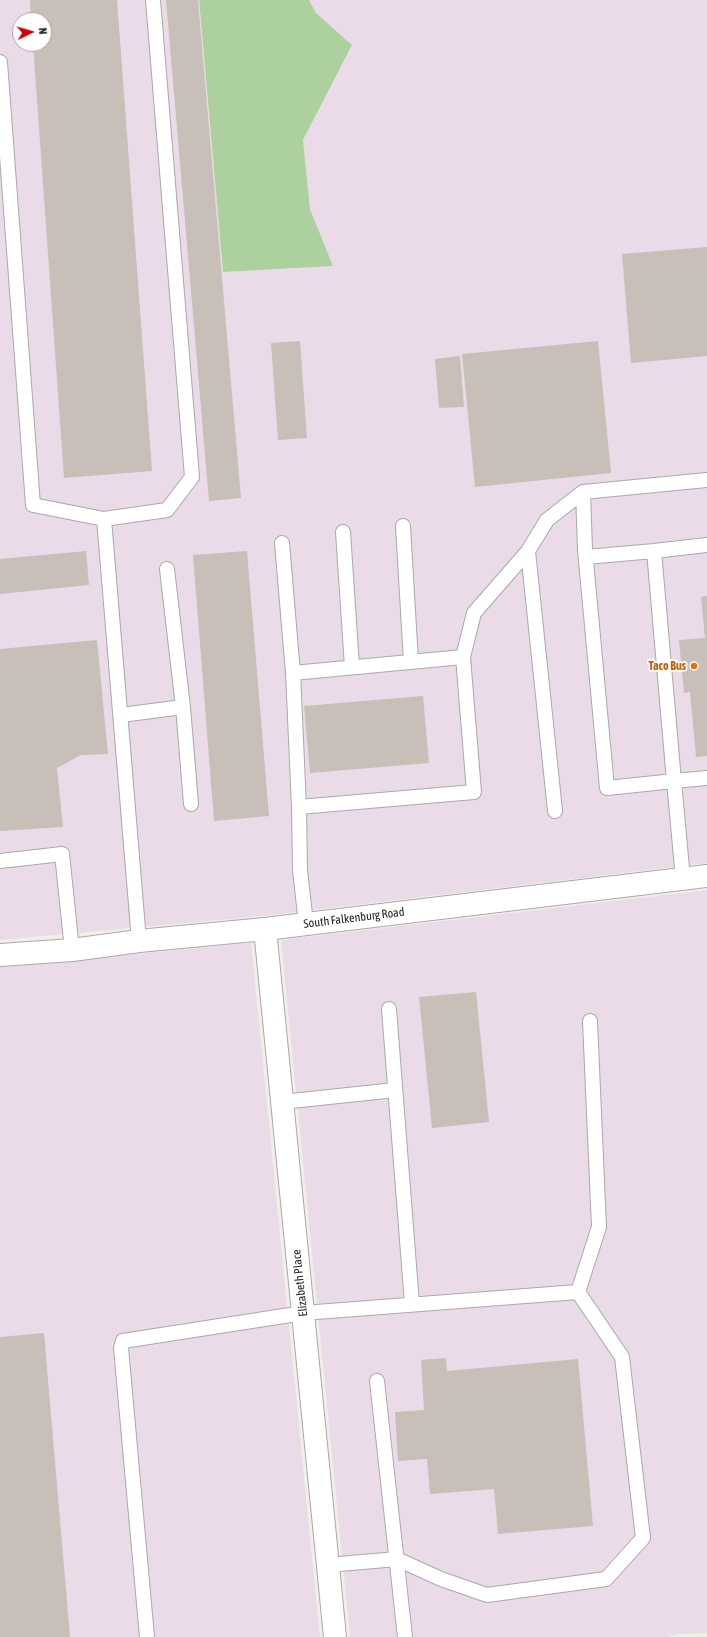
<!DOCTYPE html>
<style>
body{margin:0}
#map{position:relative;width:707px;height:1637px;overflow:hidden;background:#f2efe9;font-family:"Asap Condensed",sans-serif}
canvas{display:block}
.north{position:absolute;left:12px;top:12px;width:40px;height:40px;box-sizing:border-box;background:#fff;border:1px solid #a7a7a7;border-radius:50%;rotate:85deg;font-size:11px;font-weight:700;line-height:16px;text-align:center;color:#222}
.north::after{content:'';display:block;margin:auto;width:14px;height:18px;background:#d40000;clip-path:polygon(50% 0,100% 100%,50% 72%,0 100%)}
</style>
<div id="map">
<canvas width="707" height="1637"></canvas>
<div class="north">N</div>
</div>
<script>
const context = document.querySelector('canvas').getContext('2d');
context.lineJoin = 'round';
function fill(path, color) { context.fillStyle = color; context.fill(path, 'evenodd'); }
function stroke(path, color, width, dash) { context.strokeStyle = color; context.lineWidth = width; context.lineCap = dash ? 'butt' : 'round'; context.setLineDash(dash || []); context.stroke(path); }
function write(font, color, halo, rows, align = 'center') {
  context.font = font + ' "Asap Condensed",sans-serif'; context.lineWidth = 3.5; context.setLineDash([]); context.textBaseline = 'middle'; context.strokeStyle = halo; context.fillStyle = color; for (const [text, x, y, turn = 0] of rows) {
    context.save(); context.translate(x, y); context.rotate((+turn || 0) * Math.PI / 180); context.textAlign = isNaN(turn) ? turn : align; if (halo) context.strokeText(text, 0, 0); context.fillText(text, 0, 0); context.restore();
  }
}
const industrial = new Path2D(`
 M0,0h199l24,272 110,-6 -23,-57 -7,-69 49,-95 -36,-32 -7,-13h398v863l-444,53 -263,24zM20,20h24v24h-24z
 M707,890v743l-29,1 -10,3h-318l-69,-697z
 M251,943l69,694h-320v-670z`);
const forest = new Path2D(`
 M199,0h110l7,13 36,32 -49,95 7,69 23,57 -110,6z`);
const building = new Path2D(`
 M30,0h87l35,471 -88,7 -31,-434h11v-24h-13z
 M166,0h32l43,498 -32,3z
 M707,247v109l-76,7 -9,-109z
 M300,341l7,97 -29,2 -7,-97z
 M598,341l13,132 -136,14 -13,-133z
 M460,356l4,51 -25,1 -4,-49z
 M86,551l3,34 -89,9v-35z
 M247,551l22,265 -55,5 -21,-266z
 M707,596v160l-11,1 -6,-65 -6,1 -5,-53 26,-2 -4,-41z
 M97,640l11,114 -27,1 -24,13 6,59 -63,4v-182z
 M423,696l6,67 -119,10 -6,-67z
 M476,992l13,130 -57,6 -13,-131z
 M44,1333l26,304h-70v-300z
 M446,1358l1,13 131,-12 15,167 -95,8 -4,-45 -64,5 -3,-35 -29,2 -3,-49 29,-2 -3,-50z`);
const service = new Path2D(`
 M0,62l33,443 71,14 63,-9 25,-33 -39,-477
 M707,480l-124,12 2,58 22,238 67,-7 -20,-230 53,-6
 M104,519l35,422
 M403,526l8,136
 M343,532l9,135
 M282,543l11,130
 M528,551l27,260
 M586,557l68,-6
 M167,569l16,138 8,97
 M463,657l11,-44 54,-62 19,-31 36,-28
 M121,715l62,-8
 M299,807l-6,-134 170,-16 11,135 -175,15 1,63 6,54
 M0,861l62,-7 10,96
 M683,879l-9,-98 33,-3
 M389,1009l23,295
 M282,1102l113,-12
 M377,1381l28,256
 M328,1565l69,-6 44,20 46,16 119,-16 37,-41 -21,-181 -44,-65
 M147,1637l-26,-289 2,-7 180,-28 275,-21 21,-65 -9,-206`);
const minor = new Path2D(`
 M265,929l70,708`);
const tertiary = new Path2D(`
 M0,955l72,-5 67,-9 126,-12 442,-53`);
const markers = [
 [694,666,4,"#e8710a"]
];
const foodNames = [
 ["Taco Bus",686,666]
];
const streetNames = [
 ["South Falkenburg Road",354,918,-7],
 ["Elizabeth Place",300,1283,-96]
];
fill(industrial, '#ebdbe8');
fill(forest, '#add19e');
fill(building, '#c7bfb8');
stroke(service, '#a9a9a9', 16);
stroke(minor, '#a9a9a9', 24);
stroke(tertiary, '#a9a9a9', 24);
stroke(service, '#fff', 14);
stroke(minor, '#fff', 22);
stroke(tertiary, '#fff', 22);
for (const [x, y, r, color] of markers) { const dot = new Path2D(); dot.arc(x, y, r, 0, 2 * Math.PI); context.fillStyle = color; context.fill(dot); stroke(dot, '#fff', 1.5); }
write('bold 12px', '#c56008', '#fff', foodNames, 'right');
write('12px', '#222', '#fff', streetNames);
</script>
